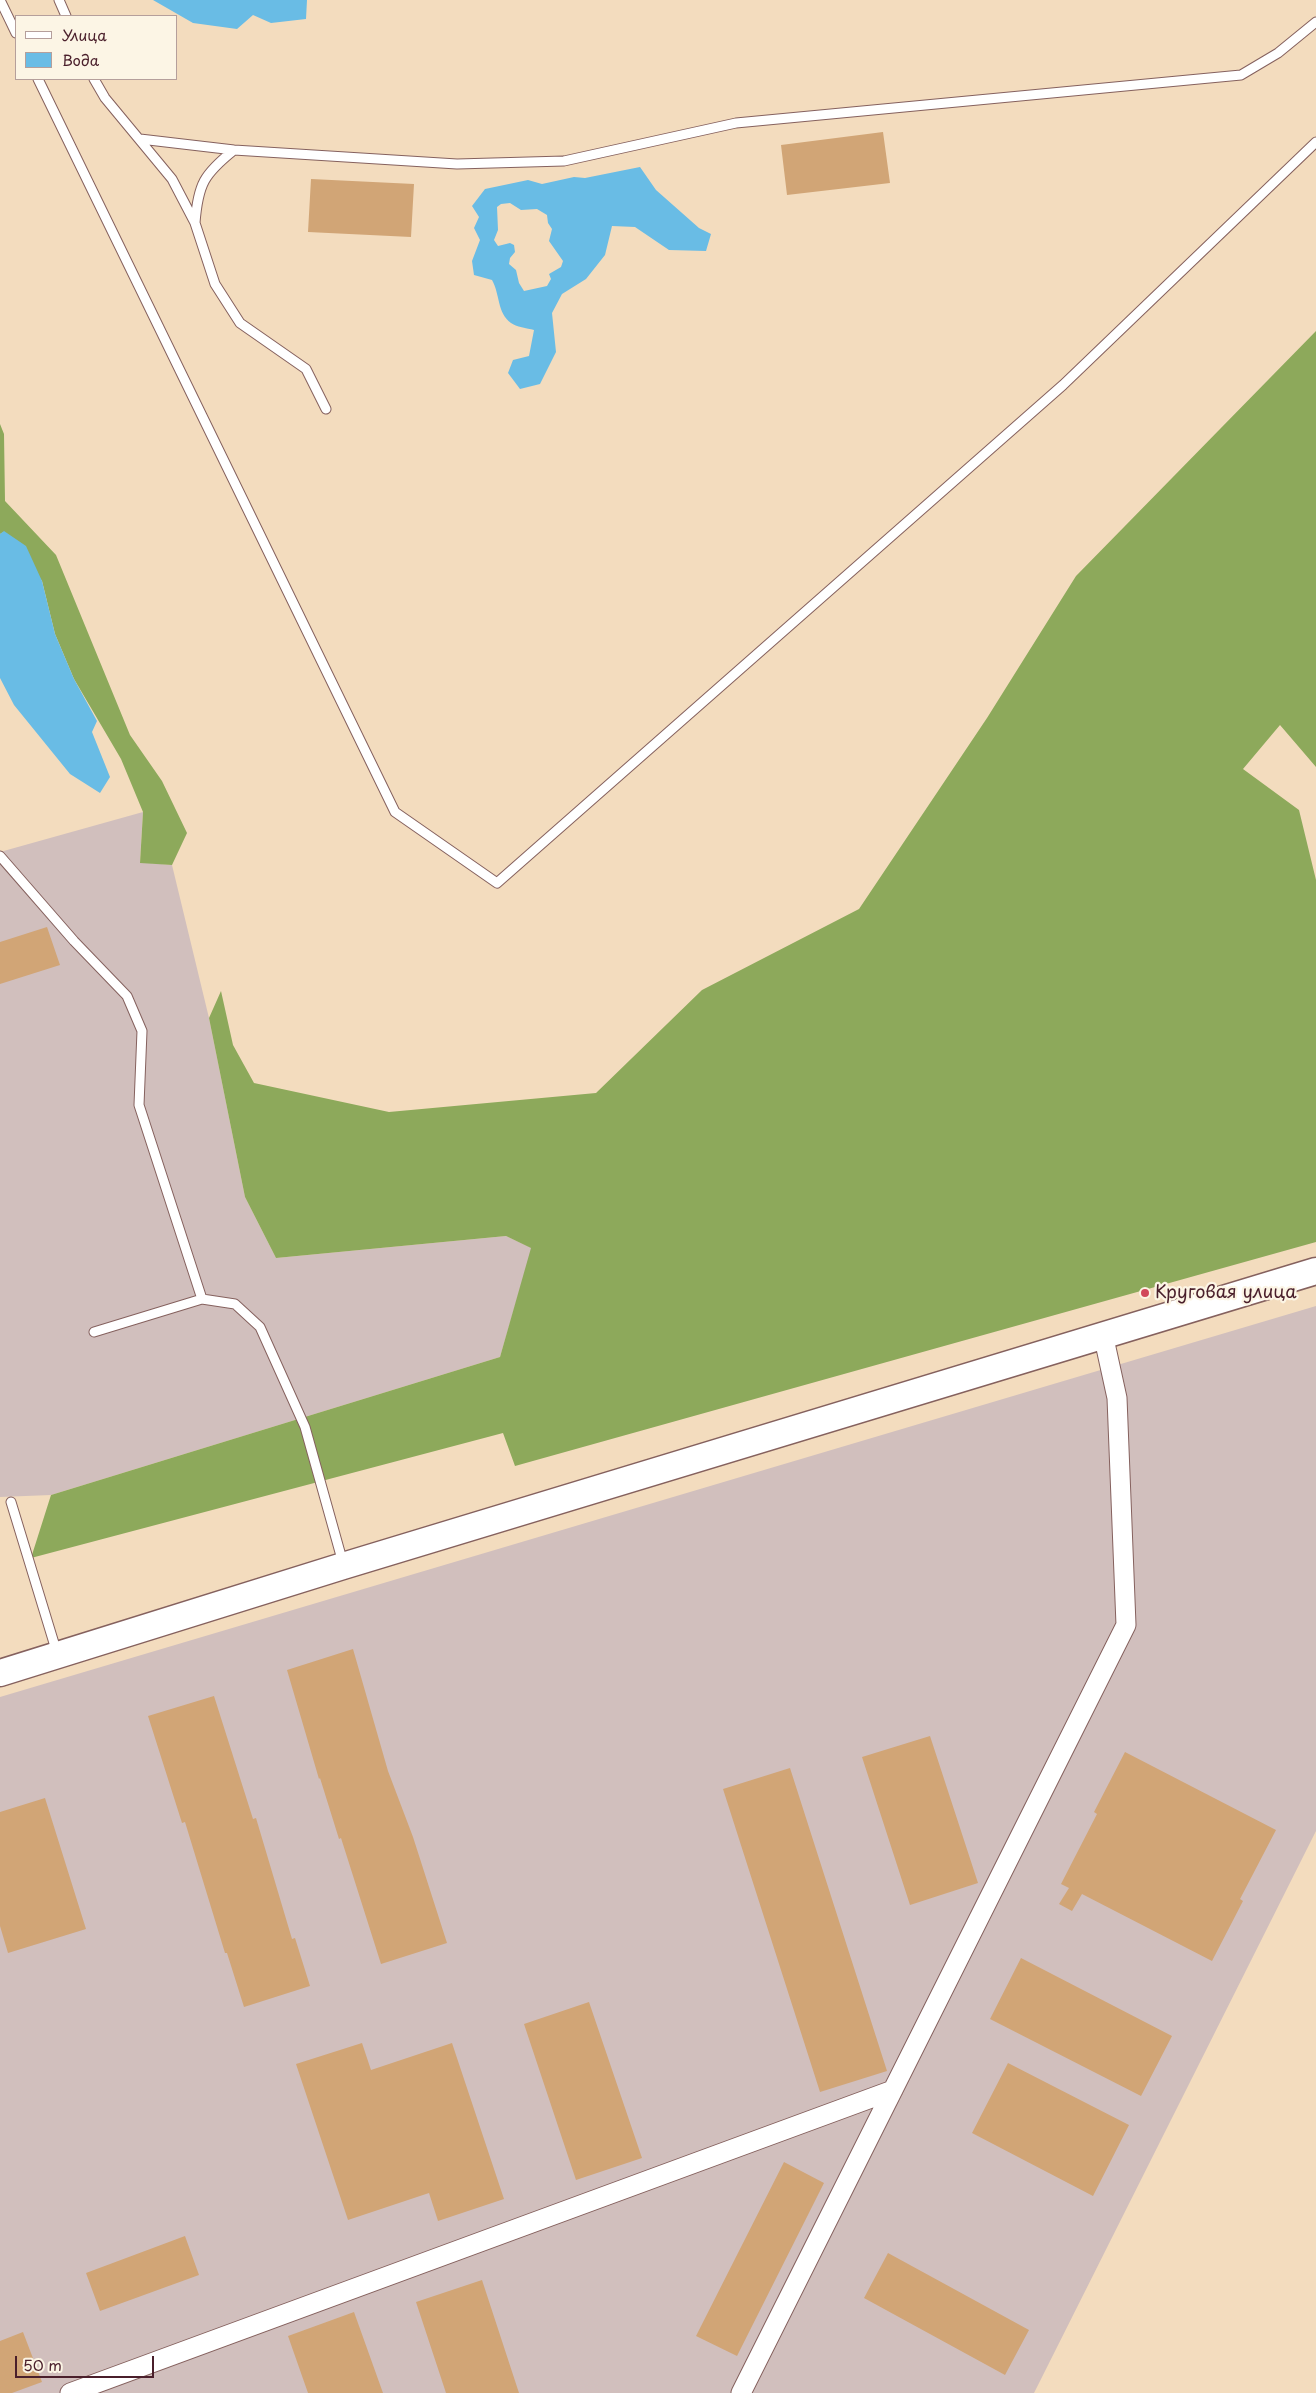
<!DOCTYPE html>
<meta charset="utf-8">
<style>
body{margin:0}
#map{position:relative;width:1316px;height:2393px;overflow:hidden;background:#f3dcbe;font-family:"Playpen Sans",sans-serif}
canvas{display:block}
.legend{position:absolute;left:15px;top:15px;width:162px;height:65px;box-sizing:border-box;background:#fcf5e5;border:1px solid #b59f9b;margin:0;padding:6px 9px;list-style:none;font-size:15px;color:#4a1f2b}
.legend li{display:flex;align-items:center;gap:10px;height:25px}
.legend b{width:25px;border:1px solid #b59f9b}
.scale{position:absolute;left:15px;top:2356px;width:139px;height:22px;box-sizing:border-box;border:2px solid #4a1f2b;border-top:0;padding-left:6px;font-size:15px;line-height:18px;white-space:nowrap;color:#4a1f2b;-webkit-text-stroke:4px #fcf5e5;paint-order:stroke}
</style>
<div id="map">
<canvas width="1316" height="2393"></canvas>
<ul class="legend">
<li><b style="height:6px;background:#fff"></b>Улица</li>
<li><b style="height:14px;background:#69bce5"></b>Вода</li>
</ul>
<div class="scale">50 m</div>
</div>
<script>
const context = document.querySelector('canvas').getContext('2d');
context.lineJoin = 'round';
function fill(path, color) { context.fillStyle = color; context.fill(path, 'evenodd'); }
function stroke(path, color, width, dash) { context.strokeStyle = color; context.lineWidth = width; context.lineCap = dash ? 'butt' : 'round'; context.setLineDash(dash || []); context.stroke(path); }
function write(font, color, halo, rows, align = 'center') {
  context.font = font + ' "Playpen Sans",sans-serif'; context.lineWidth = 4.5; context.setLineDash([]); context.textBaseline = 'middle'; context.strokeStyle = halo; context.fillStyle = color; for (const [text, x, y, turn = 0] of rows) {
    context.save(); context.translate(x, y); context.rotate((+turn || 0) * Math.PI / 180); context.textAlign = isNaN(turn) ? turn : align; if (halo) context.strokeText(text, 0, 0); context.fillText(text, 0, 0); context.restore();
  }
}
const industrial = new Path2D(`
 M143,812l-3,50 32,3 37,153 36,179 31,61 230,-22 26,12 -32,109 -449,138 -51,2v-645z
 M1316,1306v525l-282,562h-1034v-696z`);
const forest = new Path2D(`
 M1316,331v436l-36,-42 -37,44 56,41 17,70v362l-801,224 -12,-33 -472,125 20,-63 449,-138 31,-109 -25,-12 -230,22 -31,-61 -36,-179 12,-27 12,54 21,38 135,29 207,-19 106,-103 157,-81 128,-191 89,-142z
 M0,424l4,10 1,67 51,54 74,180 32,46 25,52 -15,32 -32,-2 3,-51 -22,-53 -47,-80 -19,-45 -13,-53 -38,-49 -4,2z`);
const water = new Path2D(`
 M153,0h154l-1,19 -35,4 -18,-8 -16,14 -44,-6z
 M640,167l16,23 43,38 12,6 -5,17 -37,-1 -34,-23 -23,-1 -7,29 -19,24 -24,15 -10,19 4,39 -16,32 -20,5 -12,-16 5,-13 16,-4 5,-26c-7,-2 -18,-3 -23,-7 -14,-10 -11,-29 -19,-43l-18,-5 -2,-14 8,-21 -6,-12 5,-11 -7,-11 13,-17 43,-9 14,4 32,-7 11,1zM510,203l11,7 16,-1 10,6 1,8 4,6 -3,12 14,20 -2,6 -12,7 2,5 -4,7 -23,5 -5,-8 -3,-13 -7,-6 1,-6 5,-6 -1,-7 -4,-2 -12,3 -4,-6 4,-10 -1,-23 4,-3z
 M4,531l22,15 16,35 13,53 19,45 23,42 -5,11 18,45 -10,16 -30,-19 -56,-69 -14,-27v-144z`);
const building = new Path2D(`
 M883,132l7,51 -103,12 -6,-50z
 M311,179l103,5 -3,53 -103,-5z
 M47,927l13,38 -60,19v-42z
 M353,1649l35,122 25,66 34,106 -66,21 -40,-126 -2,1 -19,-61 -1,1 -32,-109z
 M214,1696l39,123 3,-1 36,121 3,-1 15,48 -66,21 -17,-54h-2l-40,-131 -3,1 -34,-107z
 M930,1736l48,147 -68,22 -48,-148z
 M1125,1752l151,78 -36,69 3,2 -31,60 -130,-67 -10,17 -13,-7 10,-16 -8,-4 36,-70 -3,-2z
 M790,1768l97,303 -67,21 -97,-303z
 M45,1798l41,131 -78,24 -8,-27v-114z
 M1021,1958l151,78 -31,60 -151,-77z
 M589,2002l53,156 -66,22 -52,-156z
 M362,2043l9,27 81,-27 52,156 -66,22 -9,-28 -81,27 -52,-156z
 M1008,2063l121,62 -36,71 -121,-63z
 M784,2162l40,21 -87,173 -41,-20z
 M185,2236l14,39 -99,36 -14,-38z
 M888,2253l141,77 -24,45 -141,-77z
 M482,2280l37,113h-73l-30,-91z
 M354,2312l29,81h-75l-20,-57z
 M23,2332l19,50 -30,11h-12v-52z`);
const lane = new Path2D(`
 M0,0l16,33
 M59,0l7,16
 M38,79l357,733 102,71 566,-498 253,-243
 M94,79l11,19 67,81 23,44 20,61 25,39 66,46 20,40
 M140,139l94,11 223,14 107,-3 172,-38 505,-48 37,-22 38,-31
 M195,223c3,-39 9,-49 39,-73
 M0,856l74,85 53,55 15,35 -3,74 63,194
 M94,1332l108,-33 33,5 25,23 45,100 38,136
 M11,1502l46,151`);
const street = new Path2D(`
 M70,2393l823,-303
 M741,2393l385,-768 -9,-227 -14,-64`);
const secondary = new Path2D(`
 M0,1673l343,-107 973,-295`);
const markers = [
 [1145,1293,5,"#d1495b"]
];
const poiNames = [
 ["Круговая улица",1155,1293]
];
fill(industrial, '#d1bfbd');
fill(forest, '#8da95b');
fill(water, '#69bce5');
fill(building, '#d1a576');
stroke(lane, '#85615e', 11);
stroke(street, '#85615e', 21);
stroke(secondary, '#85615e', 29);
stroke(lane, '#fff', 9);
stroke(street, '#fff', 19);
stroke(secondary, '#fff', 26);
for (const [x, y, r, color] of markers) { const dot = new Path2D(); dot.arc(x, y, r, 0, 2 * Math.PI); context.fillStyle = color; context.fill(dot); stroke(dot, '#fcf5e5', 2); }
write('18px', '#4a1f2b', '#fcf5e5', poiNames, 'left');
</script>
